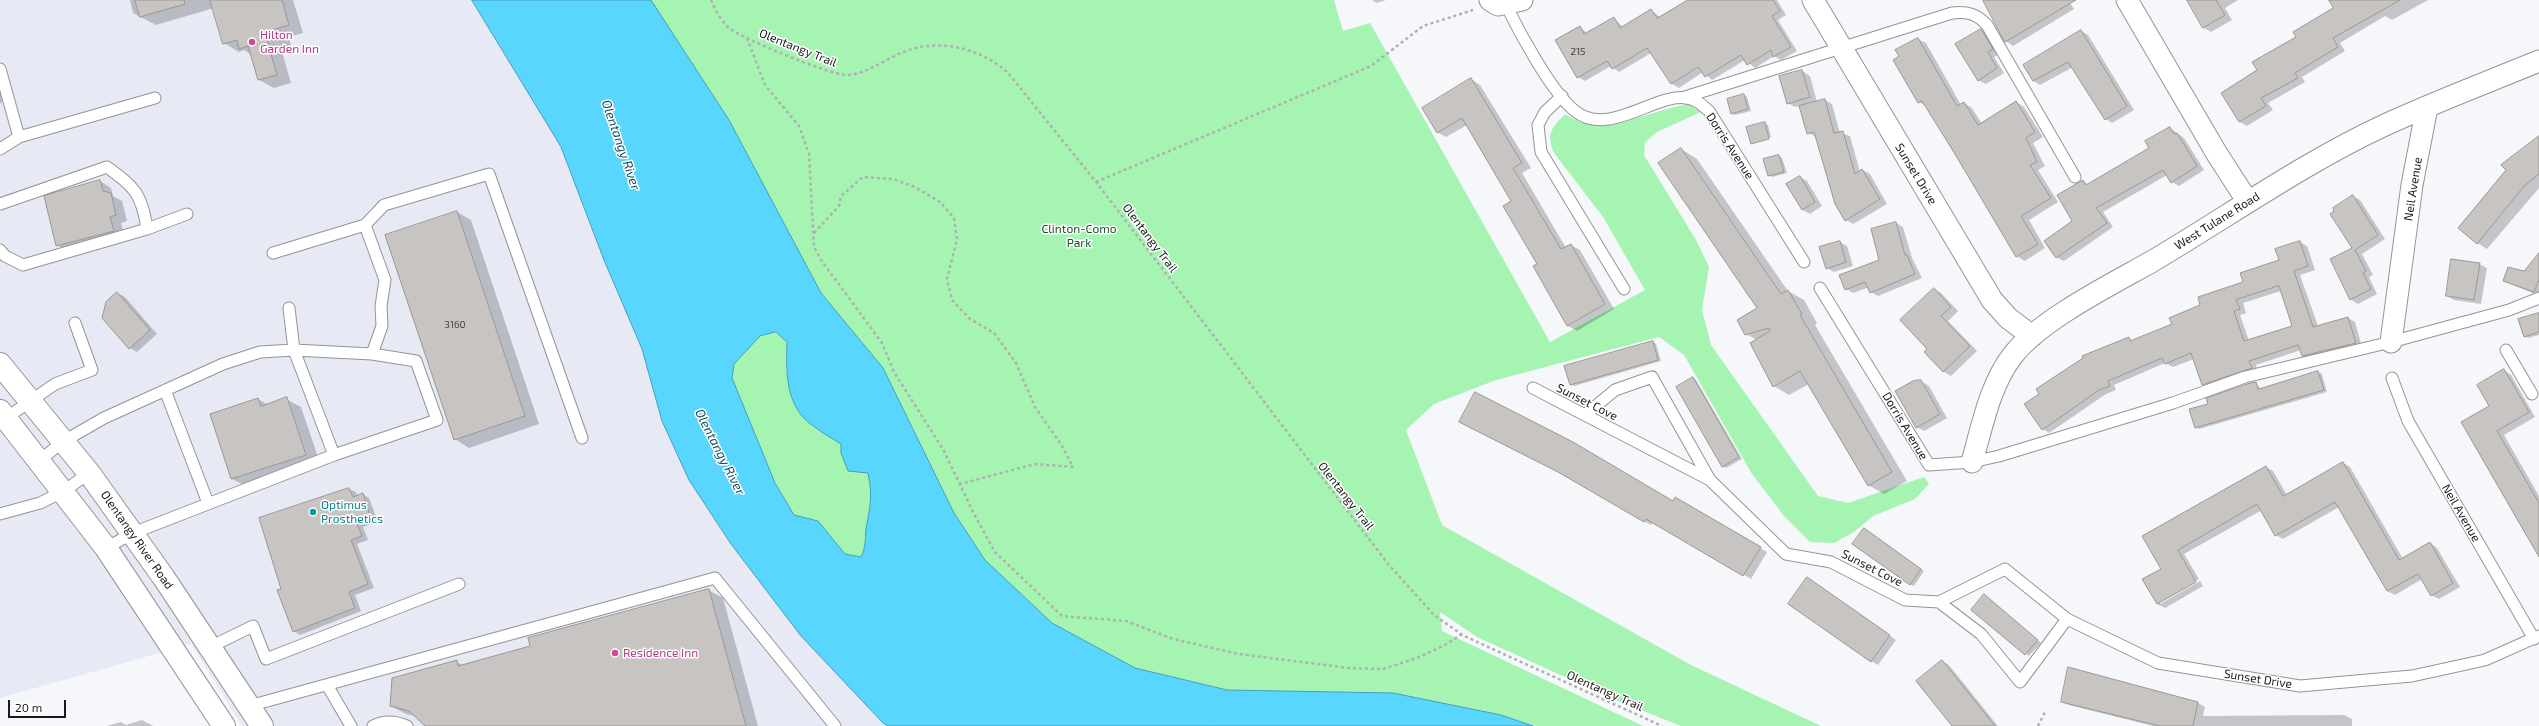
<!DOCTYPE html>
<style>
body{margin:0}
#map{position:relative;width:2539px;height:726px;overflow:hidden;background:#f6f7fb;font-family:"Exo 2",sans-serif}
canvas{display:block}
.scale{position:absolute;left:8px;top:700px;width:58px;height:18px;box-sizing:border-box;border:2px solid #1a1a1c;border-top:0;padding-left:5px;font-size:12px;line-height:14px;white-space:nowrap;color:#1a1a1c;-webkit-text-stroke:3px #fff;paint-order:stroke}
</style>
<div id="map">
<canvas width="2539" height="726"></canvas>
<div class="scale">20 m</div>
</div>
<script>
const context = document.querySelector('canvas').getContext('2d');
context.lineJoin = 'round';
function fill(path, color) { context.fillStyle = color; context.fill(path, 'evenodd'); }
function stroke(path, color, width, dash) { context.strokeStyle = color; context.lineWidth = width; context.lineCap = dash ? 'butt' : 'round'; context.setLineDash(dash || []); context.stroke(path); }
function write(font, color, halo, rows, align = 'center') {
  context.font = font + ' "Exo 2",sans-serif'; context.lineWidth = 3; context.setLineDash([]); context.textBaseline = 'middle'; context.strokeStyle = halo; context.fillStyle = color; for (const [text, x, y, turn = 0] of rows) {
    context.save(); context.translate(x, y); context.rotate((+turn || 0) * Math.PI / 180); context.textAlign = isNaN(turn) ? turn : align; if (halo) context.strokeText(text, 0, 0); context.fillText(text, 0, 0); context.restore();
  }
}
const built = new Path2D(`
 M0,0h472l89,147 43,113 38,89 20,72 27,59 42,64 70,92 85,90h-644l-51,-82 -191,54z`);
const green = new Path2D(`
 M651,0h683l9,31 27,-8 180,319 95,-52 -42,-73 -49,-64c-8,-20 -3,-24 11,-39 5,3 11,6 16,8 26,9 79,-13 107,-18l13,8 -44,20 -12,10 -1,13 52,85 13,27 -7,43 9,35 107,151 30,7 76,-26 5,7 -14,15 -42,17 -19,16 -20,11 -24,-1 -26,-26 -32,-42 -68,-119 -25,-18 -163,43 -62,24 -28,26 36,95 249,140 130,61h-140l-68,-27 -136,-62 -37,-25 2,19 201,95h-110l-32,-11 -108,-22 -166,-3 -92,-22 -83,-45 -67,-63 -31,-47 -71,-145 -62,-75 -92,-173z
 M776,332l11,10 -1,29 44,66 11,7v9l27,20c5,24 2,33 -2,56 -1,11 0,18 -5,28l-16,-3 -27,-33 -24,-6 -19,-32 -44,-105 3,-14 26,-28z`);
const water = new Path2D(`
 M472,0h179l78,120 92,173 62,75 71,145 31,47 67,63 83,45 92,22 166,3 108,22 32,11h-645l-5,-3 -82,-87 -70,-92 -42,-64 -27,-59 -20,-72 -38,-89 -43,-113zM776,332l11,10c-1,29 -2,64 25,83 9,7 19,13 29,19v9l7,18 20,2c5,24 2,33 -2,56 -1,11 0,18 -5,28l-16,-3 -27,-33 -24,-6 -19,-32 -43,-105 2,-14 26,-28z`);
const shadow = new Path2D(`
 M130,0h163l10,33 -14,4 2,8 -10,3 10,35 -17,5 -15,-8 -7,-25 -8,-5 -5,2 -15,-9 -10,-35 -58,17 -23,-12z
 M1372,0h14l-9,3z
 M1689,0h88l9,15 -8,5 19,31 -16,9 -7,-4 -19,12 -10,-8 -33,20 -9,-8 -24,16 -7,-4 -21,-31 -32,19 -8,-6 -26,15 -7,-4 2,-50 7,6 27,-15 9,9 28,-17 9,7z
 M1984,0h84l6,9 -61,37 -7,-5z
 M2188,0h50l-13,8 7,12 -21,12 -7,-4z
 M2330,0h98l-36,20 -7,-4 -45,27 5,8 -43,26 3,5 -37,21 5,7 -26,16 -7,-4 -18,-29 36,-23 76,-62z
 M1981,30l8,4 11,20 -6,3 10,16 -18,11 -8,-4z
 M2081,31l7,4 46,75 -22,13 -6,-4 -33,-52 -33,18 -7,-4z
 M1918,39l8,4 35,62 3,-2 8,5 10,16 34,-22 8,5 19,30 -10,6 12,23 -7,4 20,32 -29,18 16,28 -20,13 -9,-5 -90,-150 -7,-4 -19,-45z
 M1802,71l8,5 7,26 8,-2 7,4 8,29 10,3 10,36 3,-2 7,4 17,30 -34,20 -7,-4 -29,-83 -9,-4 -8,-27 -5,1 -7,-4z
 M1471,79l9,6 51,83 -9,5 44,75 5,-3 9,5 34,59 -37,22 -9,-5 -34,-59 4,-3 -26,-63 -45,-76 -21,12 -9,-5z
 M0,88l8,6 -8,10z
 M1744,95l3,2 4,14 -16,4 -3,-2z
 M1764,123l4,2 3,12 -19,6z
 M2170,128l14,10 20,32 -25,16 -7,-4 -5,-7 -64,37 10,15 -49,34 -8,-4 17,-36 10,-40 5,3 63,-35z
 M2539,137v51l-52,61 -10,-6 30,-73z
 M1681,149l16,10 91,132 16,9 13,23 -2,2 92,156 -23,13 -16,-9 -59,-101 -20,11 -15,-9 -17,-46 -11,-6 13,-25z
 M1779,156l3,2 5,15 -15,4 -3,-2z
 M1800,177l7,4 15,25 -12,8 -7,-4z
 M100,181l11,7 2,8 9,5 5,20 -6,2 4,14 -57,14 -11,-6z
 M2353,196l7,4 25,39 -23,15 11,21 -4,2 8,17 -19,10 -8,-5z
 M457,212l14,8 68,204 -70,24 -14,-9z
 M1896,223l7,4 9,31 10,20 -44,18 -7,-4 -2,-5 -16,6 -7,-4 34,-28z
 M1840,242l7,4 6,20 -19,6 -7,-4z
 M2300,242l7,4 8,24 -15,5 18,51 30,-8 7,4 7,25 -53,13 -7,-4 -1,-6 -45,15 2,7 -48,16 -7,-4 -9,-25 -21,8 -8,-4 -51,22 2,5 -10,4 -57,39 -6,-4 86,-91 4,3 40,-16 28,-20 43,-22 36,-23zM2281,291l13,35 -45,15 -9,-26 6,-2 -3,-10z
 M2539,255v41l-35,-15 21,-9z
 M2479,264l8,4 -6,36 -27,-4 -7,-4z
 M1934,289l7,4 17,18 -10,10 29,30 -26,25 -7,-4 -19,-20 3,-3z
 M117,293l8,4 32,37 -20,18 -7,-4z
 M2539,314v21l-11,3 -3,-2z
 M1653,342l3,2 5,17 -87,25 -3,-2z
 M2504,370l7,5 24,42 -31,18 35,61v56l-77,-129 28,-16z
 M2318,372l4,2 5,18 -128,37 -3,-2 13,-23 47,-21 5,6z
 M1693,378l3,2 46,79 -16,9 -4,-2z
 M1921,381l8,5 18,32 -23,13 -7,-4z
 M258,399l10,6 18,-6 15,8 19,56 -73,24 -15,-8 -21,-64z
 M2343,463l7,4 53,92 27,-16 7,5 23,39 -21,12 -8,-4 -9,-16 -27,16 -8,-4 -48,-84 -56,32 -7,-4 -14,-25 -78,44 15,25 -39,22v3l40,-23 3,5 -38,22 -8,-4 6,-35 -19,-32 122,-70 7,4 14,24z
 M1566,475l107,27 3,-4 91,54 -16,27 -98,-57 -2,3z
 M349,489l7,3 1,4 6,-2 6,4 9,24 -15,5 5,13 -11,4 17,44 -19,7 6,16 -61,24 -6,-4 -34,-112z
 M1868,531l56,40 -10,15 -4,-2z
 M1815,583l81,57 -18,25 -7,-4z
 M708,590l15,8 35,128h-331l-8,-9 -13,-3 -15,-8 65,-45 7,5 68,-19z
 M1988,598l53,45 -12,13 -56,-46z
 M1942,661l7,4 49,61h-44z
 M2062,701l136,2 7,4 -2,9 141,-1 8,4v7h-199l-84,-21z
 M142,720l11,6h-46l14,-4 5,3z`);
const building = new Path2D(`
 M135,0h49l1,4 -45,13z
 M210,0h72l7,25 -14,4 2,8 -10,3 10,35 -19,5 -10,-34 -9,3 -2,-9 -14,4z
 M1688,0h85l7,11 -8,5 19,31 -18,10 -2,-7 -24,15 -6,-10 -36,22 -7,-10 -27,17 -24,-36 -35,21 -5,-8 -30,17 -22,-38 25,-14 4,8 30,-17 6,11 31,-19 6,9z
 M1983,0h93l-71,42z
 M2187,0h29l9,15 -22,13z
 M2329,0h71l-67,38 5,9 -43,26 3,5 -37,20 5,8 -27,16 -18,-29 36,-23 -5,-8 44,-25 -3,-5 40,-24z
 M1981,29l12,20 -5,3 9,16 -19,13 -23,-37z
 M2081,30l46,76 -22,14 -37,-58 -35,19 -10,-16z
 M1918,38l39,68 7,-4 14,23 38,-24 19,31 -9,6 11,24 -7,3 21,33 -30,18 17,28 -22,13 -61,-103 -33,-53 -4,2 -25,-43 6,-4 -4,-6z
 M1802,70l8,27 -23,7 -8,-28z
 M1471,78l51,85 -9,5 48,81 10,-5 34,60 -38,22 -34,-60 4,-2 -34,-58 8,-5 -49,-83 -25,15 -15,-25z
 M1744,94l4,15 -17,5 -4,-15z
 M1825,99l9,34 9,-2 12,43 7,-5 18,30 -35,22 -10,-17 -21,-72 -7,2 -8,-28z
 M1765,122l4,17 -18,5 -5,-17z
 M2170,127l4,7 3,-1 20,33 -26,17 -8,-13 -67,38 11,15 -51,35 -12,-17 28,-20 -15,-26 26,-15 3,5 63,-37 -4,-7z
 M2539,136v38l-14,11 -48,59 -19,-16 48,-58 -5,-5z
 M1681,148l100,146 7,-4 14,24 -2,1 92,157 -24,14 -68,-115 -27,16 -23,-44 20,-12 -1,-3 -24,7 -8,-15 20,-12 -99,-145z
 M1779,155l5,17 -16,4 -5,-17z
 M1800,176l15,26 -13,8 -16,-26z
 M100,180l3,11 8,2 5,22 -6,2 4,14 -58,15 -12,-50z
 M2353,195l25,40 -23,15 11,21 -3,2 8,16 -21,11 -20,-41 22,-11 -22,-34 4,-3 -1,-3z
 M457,211l68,205 -71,24 -69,-205z
 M1896,222l9,33h2l8,19 -45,19 -5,-11 -20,8 -6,-15 40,-15 -8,-31z
 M1840,241l6,21 -20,7 -7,-22z
 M2300,241l8,25 -14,5 19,56 35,-10 8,26 -54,13 -4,-11 -49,16 3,7 -50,17 -11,-32 -26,11 -3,-6 -54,23 2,5 -11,4 -57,40 -18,-26 15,-10 -3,-5 47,-31 -1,-2 47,-19 1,4 42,-17 -3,-6 31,-13 -2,-8 45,-15 -3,-9 39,-13 -4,-11zM2279,286l13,40 -48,15 -10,-30 6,-2 -4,-9z
 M2539,253v27l-5,12 -31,-11 5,-14 16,4z
 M2451,259l29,4 -6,37 -28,-4z
 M1934,288l17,19 -10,9 29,30 -27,26 -19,-20 3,-3 -27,-29z
 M117,292l33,38 -21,19 -27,-31 4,-16z
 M2539,313v19l-15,5 -6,-18z
 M1653,341l5,19 -88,25 -6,-19z
 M2504,369l25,43 -32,19 42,72v54l-78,-135 28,-16 -12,-21z
 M2318,371l6,19 -129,38 -6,-19 19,-5 -2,-6 41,-14 9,-2 2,7z
 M1693,377l46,80 -17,10 -46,-80z
 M1921,380l19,34 -24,14 -21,-37 18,-10z
 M1475,392l98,50 100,59 2,-4 86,50 -18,29 -97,-57 -2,3 -86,-50 -99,-50z
 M287,397l19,58 -75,24 -21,-65 48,-16 3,8z
 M2343,462l56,98 31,-18 23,41 -22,13 -13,-22 -31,17 -52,-89 -60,34 -18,-32 -79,46 18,32 -39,22 -15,-25 19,-10 -19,-33 124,-70 17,30z
 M349,488l4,9 10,-4 8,26 -14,5 5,12 -11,4 17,44 -19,8 6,16 -62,24 -16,-42 4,-1 -22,-71z
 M1864,528l57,41 -11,16 -58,-41z
 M1807,577l83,58 -19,27 -83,-58z
 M709,589l37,137h-321l-16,-15 -19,-5 2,-28 65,-18 1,6 72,-20 -2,-8z
 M1984,594l54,46 -13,15 -54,-45z
 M1942,660l53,66h-43l-36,-45z
 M2068,667l130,35 -5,24h-33l-99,-24z`);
const path = new Path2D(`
 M711,0c4,10 10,21 18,28 14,11 101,47 118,47 21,-1 39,-17 59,-24 35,-13 77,-2 103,23l87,108 293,383 45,50 30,21 198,90
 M747,38l18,47 34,41 10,28 5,93 7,13 61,83 12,29 50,79 30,63 21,38 67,64 64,5 47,18 66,15 110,14 34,1 34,-11 28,-13 17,-11
 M1096,182l275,-116 52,-40 50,-16
 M814,233l25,-27 2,-10 22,-19 30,2 22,8 25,15 14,16 3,21 -10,40 5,21 18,19 24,14 22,30 19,44 27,39 11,21 -38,-3 -75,20
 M2038,726l7,-14`);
const lane = new Path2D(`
 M1506,5c13,27 46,88 69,106 33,27 80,-18 111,-13 10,1 16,7 23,13l95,151
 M0,69l19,68 -19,12
 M1562,96l-17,16 -7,13 3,27 83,137
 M1685,97l267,-84c15,-2 25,1 35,12l88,152
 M19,137l136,-39
 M0,204l107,-37c27,20 35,26 40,62l-124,36 -18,-9 -5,-6
 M147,229l40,-15
 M273,253l92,-28 19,-20 105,-31 93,264
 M1820,288l109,177 43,-3 27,-6 174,-53 72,-26 146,-35 118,-32 30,-12
 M2506,350l26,44
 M2392,378l16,43 126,218
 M1533,388l177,92 76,74 45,8 74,38 34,2 42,32 39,48 47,-63
 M165,390l43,113
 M1585,415l30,-25 37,-13 58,103
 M6,418l49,-34 37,-14 -17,-47
 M334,455l103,-35 -21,-59 -44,-7
 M40,460l24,-19 40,-23 119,-54 37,-12 34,-2 -5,-42
 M0,514l40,-11 24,-12 25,-18
 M106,548l27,-15 201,-78 -40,-105 78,4 10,-28 -1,-20 4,-26 -20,-55
 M1939,602l66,-33 62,50 91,44 142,23 112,-10 73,-16 54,-24
 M208,648l45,-22 13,33 193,-75
 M327,685l24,41
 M249,706l466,-128 120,148
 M373,726c11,-6 22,-5 34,0`);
const street = new Path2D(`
 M1490,0l8,5 24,-5
 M1813,0l179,300 16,18 24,18
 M2127,0l90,154 31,48
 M2391,342l21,-157 15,-78
 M1972,462c10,-35 18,-78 41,-107 27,-35 99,-71 138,-93 78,-46 152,-99 234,-137 50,-23 103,-43 154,-64`);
const secondary = new Path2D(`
 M0,364l89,109 75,105 98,148
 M0,411l106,137 118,178`);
const markers = [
 [252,42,4,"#d1479c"],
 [313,512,4,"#0f9aa8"],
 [615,653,4,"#d1479c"]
];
const numberNames = [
 ["215",1578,52],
 ["3160",455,325]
];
const hotelNames = [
 ["Hilton",260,35],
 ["Garden Inn",260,49],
 ["Residence Inn",623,653]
];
const streetNames = [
 ["Olentangy Trail",798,48,22],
 ["Dorris Avenue",1730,146,57],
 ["Sunset Drive",1916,174,59],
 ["Neil Avenue",2413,189,-81],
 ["West Tulane Road",2217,221,-32],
 ["Olentangy Trail",1150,238,53],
 ["Sunset Cove",1587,402,27],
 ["Dorris Avenue",1905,426,59],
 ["Olentangy Trail",1346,496,52],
 ["Neil Avenue",2461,513,60],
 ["Olentangy River Road",137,540,55],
 ["Sunset Cove",1872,568,27],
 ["Sunset Drive",2258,679,9],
 ["Olentangy Trail",1605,691,24]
];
const parkNames = [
 ["Clinton-Como",1079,229],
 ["Park",1079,243]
];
const cultureNames = [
 ["Optimus",321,505],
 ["Prosthetics",321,519]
];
const waterNames = [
 ["Olentangy River",621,145,71],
 ["Olentangy River",720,452,63]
];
fill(built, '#e7e9f5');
fill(green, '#a5f4b2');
fill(water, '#58d6fe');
stroke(water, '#459eba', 1);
fill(shadow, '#0003');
fill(building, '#c7c4c1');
stroke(building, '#9a9894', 1);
stroke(lane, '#939498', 13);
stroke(street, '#939498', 23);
stroke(secondary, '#939498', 24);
stroke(path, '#afb0b3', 2.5, [3, 3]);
stroke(lane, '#fff', 11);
stroke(street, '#fff', 21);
stroke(secondary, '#fff', 22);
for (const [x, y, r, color] of markers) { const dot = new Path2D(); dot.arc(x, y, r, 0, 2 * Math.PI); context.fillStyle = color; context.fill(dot); stroke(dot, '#fff', 1.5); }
write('10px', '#454445', null, numberNames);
write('12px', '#b23c85', '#fff', hotelNames, 'left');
write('12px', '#1a1a1c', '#fff', streetNames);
write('12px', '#164f25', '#fff', parkNames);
write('12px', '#0d838f', '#fff', cultureNames, 'left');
write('italic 13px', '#164c5c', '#fff', waterNames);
</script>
